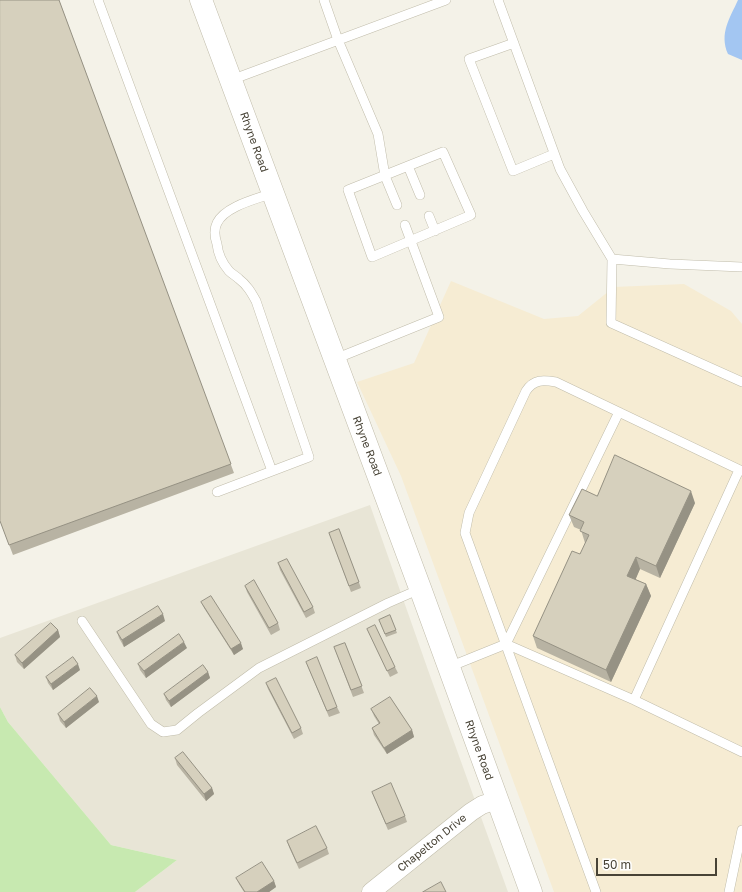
<!DOCTYPE html>
<style>
body{margin:0}
#map{position:relative;width:742px;height:892px;overflow:hidden;background:#f4f2e8;font-family:"Golos Text",sans-serif}
canvas{display:block}
.scale{position:absolute;left:596px;top:858px;width:121px;height:18px;box-sizing:border-box;border:2px solid #484336;border-top:0;padding-left:5px;font-size:12px;line-height:14px;white-space:nowrap;color:#484336;-webkit-text-stroke:3px #fff;paint-order:stroke}
</style>
<div id="map">
<canvas width="742" height="892"></canvas>
<div class="scale">50 m</div>
</div>
<script>
const context = document.querySelector('canvas').getContext('2d');
context.lineJoin = 'round';
function fill(path, color) { context.fillStyle = color; context.fill(path, 'evenodd'); }
function stroke(path, color, width, dash) { context.strokeStyle = color; context.lineWidth = width; context.lineCap = dash ? 'butt' : 'round'; context.setLineDash(dash || []); context.stroke(path); }
function write(font, color, halo, rows, align = 'center') {
  context.font = font + ' "Golos Text",sans-serif'; context.lineWidth = 4; context.setLineDash([]); context.textBaseline = 'middle'; context.strokeStyle = halo; context.fillStyle = color; for (const [text, x, y, turn = 0] of rows) {
    context.save(); context.translate(x, y); context.rotate((+turn || 0) * Math.PI / 180); context.textAlign = isNaN(turn) ? turn : align; if (halo) context.strokeText(text, 0, 0); context.fillText(text, 0, 0); context.restore();
  }
}
const residential = new Path2D(`
 M370,505l58,165 80,222h-373l42,-32 -66,-15 -103,-123 -8,-15v-69z`);
const commercial = new Path2D(`
 M451,281l93,38 34,-3 36,-29 70,-3 47,27 11,13v568h-188l-153,-416 -44,-94 57,-19z`);
const green = new Path2D(`
 M0,707l8,15 103,123 66,15 -42,32h-135z`);
const water = new Path2D(`
 M738,0h4v60l-14,-6c-9,-21 2,-36 10,-54z`);
const service = new Path2D(`
 M98,0l174,471
 M324,0l14,40 40,94 7,42 12,29
 M498,0l62,169 23,42 29,48 -1,64 131,59
 M514,43l-45,16 44,112 41,-17
 M231,80l215,-80
 M443,152l28,63 -99,42 -24,-67z
 M408,166l12,29
 M429,216l6,15
 M612,259l58,5 72,3
 M335,359l104,-42 -34,-92
 M217,492l92,-35 -53,-156c-5,-9 -9,-16 -17,-22 -3,-3 -7,-5 -10,-8 -6,-7 -11,-17 -12,-27 -2,-6 -3,-15 0,-21 8,-17 40,-24 56,-30
 M82,621l69,103 12,8 14,-2 21,-17 61,-45 129,-65 32,-14
 M506,644l128,56 105,-230
 M449,667l57,-23 113,-232
 M634,700l108,52
 M596,892l-131,-359 4,-20 57,-122c8,-12 17,-11 30,-9l186,89
 M729,892l13,-62`);
const minor = new Path2D(`
 M371,892l100,-80 11,-7 15,-5`);
const tertiary = new Path2D(`
 M201,0l219,588 111,304`);
const wall = new Path2D(`
 M59,0l175,473 -221,82 -13,-34z
 M597,496l98,7 -35,75 -20,-9 -5,10 11,5 5,12 -40,86 -74,-34 -4,-12 47,-82 6,-11h-1l-4,-13 -7,-3 -5,-12z
 M339,529l22,59 -10,4 -22,-59z
 M278,563l35,44 2,6 -9,5 -26,-48z
 M245,586l33,37 2,7 -9,5 -24,-43z
 M201,602l42,47 -9,6 -30,-47z
 M390,615l7,18 -11,4 -7,-17z
 M165,621l-41,26 -5,-9 -2,-6z
 M367,629l28,38 3,6 -8,4 -20,-42z
 M58,630l2,7 -36,32 -7,-7 -2,-7z
 M345,643l19,50 -11,4 -19,-50z
 M187,648l-41,30 -6,-8 -2,-6z
 M306,662l31,45 3,6 -11,4z
 M80,670l-27,20 -5,-7 -2,-6z
 M208,672l2,6 -39,29 -5,-7 -2,-6z
 M266,683l35,45 2,6 -9,5 -26,-50z
 M99,702l-33,26 -6,-7 -2,-7z
 M371,709l41,21 2,7 -27,17 -13,-19 -2,-7 7,-4 -5,-8z
 M175,758l37,30 2,6 -8,7 -29,-36z
 M372,792l33,24 2,6 -19,8z
 M287,841l40,7 2,6 -30,15 -10,-22z
 M236,878l38,3 2,6 -7,5h-25l-5,-8z`);
const shadedWall = new Path2D(`
 M691,491l4,12 -35,75 -4,-12z
 M636,557l4,12 -8,19 -5,-12z
 M646,584l5,12 -40,86 -5,-12z
 M163,614l2,7 -41,26 -2,-7z
 M58,630l2,7 -36,32 -2,-6z
 M184,642l3,6 -41,30 -2,-7z
 M241,643l2,6 -9,6 -3,-6z
 M78,664l2,6 -27,20 -2,-6z
 M208,672l2,6 -39,29 -2,-6z
 M97,696l2,6 -33,26 -2,-6z
 M412,730l2,7 -27,17 -3,-6z
 M212,788l2,6 -8,7 -2,-7z
 M274,881l2,6 -7,5h-12z`);
const building = new Path2D(`
 M0,0h59l172,464 -222,81 -9,-24z
 M615,455l76,36 -35,75 -20,-9 -9,19 19,8 -40,86 -73,-34 39,-85 8,3 9,-19 -9,-4 4,-9 -15,-7 13,-26 15,7z
 M339,529l20,53 -10,4 -20,-53z
 M287,559l26,48 -9,5 -26,-49z
 M254,580l24,43 -9,5 -24,-42z
 M211,596l30,47 -10,6 -30,-47z
 M158,606l5,8 -41,26 -5,-8z
 M390,615l6,15 -11,4 -6,-14z
 M51,623l7,7 -36,33 -7,-8z
 M375,625l20,42 -8,4 -20,-42z
 M179,634l5,8 -40,29 -6,-7z
 M345,643l17,43 -11,4 -17,-43z
 M73,657l5,7 -27,20 -5,-7z
 M317,657l20,50 -10,4 -21,-49z
 M203,665l5,7 -39,29 -5,-7z
 M276,678l25,50 -9,5 -26,-50z
 M90,688l7,8 -33,26 -6,-8z
 M390,697l22,33 -28,18 -12,-20 8,-5 -9,-14z
 M183,752l29,36 -8,6 -29,-36z
 M391,783l14,33 -19,8 -14,-32z
 M316,826l11,22 -30,15 -10,-22z
 M262,862l12,19 -17,11h-12l-9,-14z
 M441,882l5,10h-23z`);
const streetNames = [
 ["Rhyne Road",254,142,70],
 ["Rhyne Road",367,446,69],
 ["Rhyne Road",479,750,70],
 ["Chapelton Drive",432,843,-39]
];
fill(residential, '#e8e5d6');
fill(commercial, '#f6ecd3');
fill(green, '#c7e9b0');
fill(water, '#a3c6f2');
stroke(service, '#c0bcaa', 10);
stroke(minor, '#c0bcaa', 19);
stroke(tertiary, '#c0bcaa', 23);
stroke(service, '#fff', 9);
stroke(minor, '#fff', 18);
stroke(tertiary, '#fff', 22);
fill(wall, '#b8b3a3');
fill(shadedWall, '#969284');
fill(building, '#d6d0bd');
stroke(building, '#969284', 1);
write('11px', '#484336', '#fff', streetNames);
</script>
